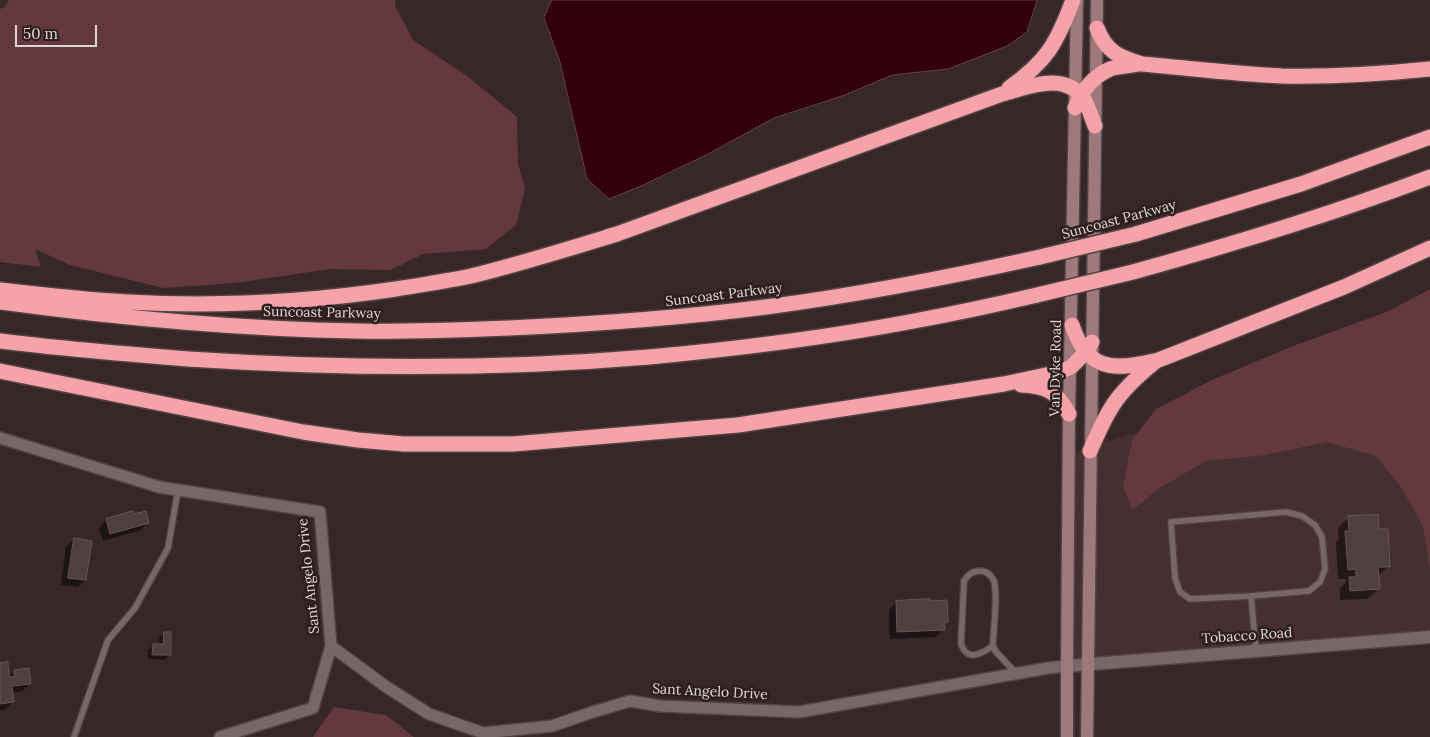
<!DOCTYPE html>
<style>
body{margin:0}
#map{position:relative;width:1430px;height:737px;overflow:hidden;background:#372728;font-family:Lora,serif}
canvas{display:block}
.scale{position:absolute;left:15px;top:25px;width:82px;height:22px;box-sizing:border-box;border:2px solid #e1d6d7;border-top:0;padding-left:6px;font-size:15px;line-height:18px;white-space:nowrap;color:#e1d6d7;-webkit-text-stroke:4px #2d1e1f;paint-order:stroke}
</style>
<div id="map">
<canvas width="1430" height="737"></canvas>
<div class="scale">50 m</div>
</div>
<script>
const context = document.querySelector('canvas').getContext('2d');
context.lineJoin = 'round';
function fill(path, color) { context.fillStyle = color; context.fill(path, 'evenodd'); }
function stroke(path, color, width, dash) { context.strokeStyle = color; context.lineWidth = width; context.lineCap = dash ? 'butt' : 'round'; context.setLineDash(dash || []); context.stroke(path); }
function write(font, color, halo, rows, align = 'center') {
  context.font = font + ' Lora,serif'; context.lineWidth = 5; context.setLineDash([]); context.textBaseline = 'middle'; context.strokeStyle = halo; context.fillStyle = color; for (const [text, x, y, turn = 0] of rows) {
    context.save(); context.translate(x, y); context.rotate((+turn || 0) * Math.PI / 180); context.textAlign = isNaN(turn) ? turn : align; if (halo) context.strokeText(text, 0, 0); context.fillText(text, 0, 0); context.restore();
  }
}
const built = new Path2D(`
 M1430,392v242l-358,24v-29l-12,-116 2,-56 185,-61z`);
const green = new Path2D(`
 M9,0h386v6l18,34 54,36 50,41 1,47 7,24 -9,37 -30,24 -63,5 -32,16 -60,-1 -96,14 -72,5 -93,-23 -35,-16 6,18 -41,-5v-253l5,-2z
 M1430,289v280l-7,-43 -22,-39 -25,-31 -49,-14 -61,13 -60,6 -48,28 -26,21 -9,-24 9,-46 24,-31 58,-30 79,-33 96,-35z
 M334,707l52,8 28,22h-101z`);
const water = new Path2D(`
 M552,0h485l-10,32 -20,14 -59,23 -56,6 -47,20 -71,23 -68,37 -65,31 -32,13 -22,-20 -27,-117 -16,-44z`);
const shadow = new Path2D(`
 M133,512v4l15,6 -7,8 -38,11 -4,-13 7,-8z
 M1348,518l29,13 12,35 -11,10v13l-10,10 -28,1v-11l6,-7v-3h-8l-2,-36 3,-4 -1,-11z
 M74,539l11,41 -7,7 -17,-2 5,-38z
 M896,602l51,20 -4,3v4l-7,8 -46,2 -1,-29z
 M164,633l5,22 -4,5 -17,-1v-9l5,-5h6v-7z
 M0,664l8,13 6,-6 16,13 -8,7 -11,2 1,9 -7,8h-5z`);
const building = new Path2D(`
 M133,511l1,3 12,-3 3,12 -39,11 -4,-15z
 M1378,515l1,14h9l2,38h-12l2,22 -30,2 -1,-14h7v-8l-8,1 -3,-39h4l-1,-15z
 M74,538l18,3 -6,39 -18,-2z
 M930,599v2l17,-1 1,22 -4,1 1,7 -48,2 -1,-31z
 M164,632h7v23h-19l1,-11h10z
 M8,662l1,15h5v-7l15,-2 2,16 -19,2 2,16 -14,2v-41z`);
const service = new Path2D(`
 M1251,596l58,-5 11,-9 5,-13 -3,-32 -7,-12 -13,-9 -16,-4 -115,10 4,56 5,14 10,7 61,-3 5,55
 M993,646c-12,8 -26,16 -32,-2l3,-63c4,-6 8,-10 16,-10 5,0 10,3 13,8 6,10 0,53 0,67l3,6 21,22
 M74,737l34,-97 27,-32 33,-60 10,-58`);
const minor = new Path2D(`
 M0,438l159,49 161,25 11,134 54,40 44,28 54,19 69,-7 41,-14 37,-11 30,5 139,6 249,-44 19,-2
 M220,737l93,-29 18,-62`);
const tertiary = new Path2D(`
 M1067,666l363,-29`);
const secondary = new Path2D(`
 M1067,737v-71l2,-252 8,-414
 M1087,737l10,-737`);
const motorway = new Path2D(`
 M1097,28c9,24 22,29 45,36 46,4 93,10 140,12 49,1 99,-2 148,-7
 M1009,88c38,-27 48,-45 64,-88
 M1075,108c6,-16 18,-32 35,-39 8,-3 19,-3 28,-5
 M1136,234l165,-50 129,-47
 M1133,272c101,-28 200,-58 297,-95
 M0,290c43,5 85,10 128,12 90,5 180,0 268,-13 25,-4 51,-8 75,-13 49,-12 97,-27 146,-42l385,-140c27,-7 64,-24 83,7 4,8 7,17 10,25
 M0,302c118,16 237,27 356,29 51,1 102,-1 153,-3 86,-4 172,-10 257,-21 92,-12 184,-30 274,-50
 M1072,325c15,45 40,46 82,36
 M0,341c62,8 125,13 188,18 153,10 308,11 461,-2 87,-8 174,-19 260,-35 43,-8 86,-17 128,-27
 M0,371l303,61 55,8 46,4h109l225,-19 266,-41 56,-12 11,-5 15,-15 6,-10
 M1021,385c25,1 36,6 48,29
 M1090,451c7,-15 13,-31 23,-46 11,-17 27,-31 43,-44l188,-74 86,-39`);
const motorwayBridge = new Path2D(`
 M1040,257l96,-23
 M1037,295l96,-23`);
const streetNames = [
 ["Suncoast Parkway",1119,220,-15],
 ["Suncoast Parkway",724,295,-7],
 ["Suncoast Parkway",322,313,1],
 ["Van Dyke Road",1056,368,-89],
 ["Sant Angelo Drive",309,576,-96],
 ["Tobacco Road",1247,636,-4],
 ["Sant Angelo Drive",710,692,3]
];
fill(built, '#452f30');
fill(green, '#64393d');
fill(water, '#31000a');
stroke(water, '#664048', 1);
fill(shadow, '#0007');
fill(building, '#503f40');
stroke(building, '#685657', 1);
stroke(service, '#514344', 8);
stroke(minor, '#514344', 14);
stroke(tertiary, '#514344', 15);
stroke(secondary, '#514344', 15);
stroke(motorway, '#514344', 18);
stroke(service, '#796768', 5.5);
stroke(minor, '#796768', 11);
stroke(tertiary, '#796768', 12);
stroke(secondary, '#9e797c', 12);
stroke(motorway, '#f5a2a9', 15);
stroke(motorwayBridge, '#514344', 18, []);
stroke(motorwayBridge, '#f5a2a9', 15);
write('14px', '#e1d6d7', '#2d1e1f', streetNames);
</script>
